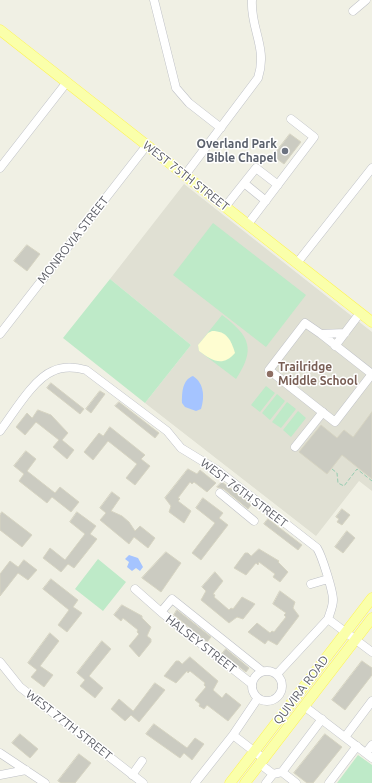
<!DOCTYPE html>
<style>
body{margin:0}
canvas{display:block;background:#f0f0e4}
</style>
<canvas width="372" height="783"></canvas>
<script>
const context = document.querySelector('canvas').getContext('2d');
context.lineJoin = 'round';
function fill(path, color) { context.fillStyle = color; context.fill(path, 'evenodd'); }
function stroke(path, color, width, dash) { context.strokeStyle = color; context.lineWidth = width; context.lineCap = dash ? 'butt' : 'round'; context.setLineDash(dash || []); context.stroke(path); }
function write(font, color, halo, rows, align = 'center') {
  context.font = font + ' Ubuntu,sans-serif'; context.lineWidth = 3; context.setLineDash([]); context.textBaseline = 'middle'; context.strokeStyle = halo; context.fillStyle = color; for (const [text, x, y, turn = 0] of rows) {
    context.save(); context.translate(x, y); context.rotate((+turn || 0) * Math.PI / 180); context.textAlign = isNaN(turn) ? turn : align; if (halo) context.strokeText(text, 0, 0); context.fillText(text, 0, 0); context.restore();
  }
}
const education = new Path2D(`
 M184,184l188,148v159l-13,-10 -43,55 -171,-133 46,-58 -81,-66z`);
const green = new Path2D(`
 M213,223l93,72 -40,52 -93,-72z
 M110,279l81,66 -46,58 -82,-65z
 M222,315c28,21 34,34 14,64l-37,-28 -1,-6z
 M266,386l9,7 -15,19 -9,-7z
 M277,394l8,7 -15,19 -8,-7z
 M287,402l9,7 -15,19 -9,-6z
 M298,411l8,7 -15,19 -8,-7z
 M98,559l28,23 -23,29 -28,-22z
 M358,755l14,10v18h-35z`);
const sand = new Path2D(`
 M212,331c15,0 19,9 23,22 -12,14 -23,8 -36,-2l-1,-6 10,-12z`);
const water = new Path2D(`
 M193,376c11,7 12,21 8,33l-5,2 -11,-4 -3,-4c0,-10 0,-23 11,-27z
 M129,555l9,3 5,9 -3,4 -4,-3 -4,3 -5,-4 2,-5 -4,-3z`);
const building = new Path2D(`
 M290,134l11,8 -17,22 -11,-8z
 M27,245l13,9 -13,17 -13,-10z
 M51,383l33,26 -4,5 -33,-26z
 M100,391l5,3 -14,19 -5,-4z
 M119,402l40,31 -4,5 -40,-32z
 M38,410l13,5 17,18 -6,7 12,10 -7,9 -14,-12 6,-7 -23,-18 -11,13 -9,-8 11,-14 5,5z
 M372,412v67l-30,-24 -15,19 -28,-22 22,-27 16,13 7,-8 9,7z
 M110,427l35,28 -4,4 9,7 -15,19 -9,-7 11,-14 -29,-23 -15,19 -9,-8 15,-19 4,3z
 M26,451l10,8 -9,12 28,22 5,-6 19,15 -8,10 -19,-15 -5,6 -28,-22 5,-7 -10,-8z
 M188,469l9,5 3,-4 16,13 -9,9 -13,-10 -2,2 -2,-2 -12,16 2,1 -2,2 13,10 -7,12 -15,-11 2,-6 -6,-8z
 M222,482l29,23 -3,4 -24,-20 -7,-2z
 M112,492l8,6 -9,13 11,5 7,6 6,9 5,-5 15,12 -7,10 -14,-11 -5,7 -29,-24 6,-7 -6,-5z
 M203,498l20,15 -4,5 9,7 -27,35 -9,-7 23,-30 -19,-15z
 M342,509l8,6 -8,10 -5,-3 2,-3 -3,-2z
 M2,512l30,23 -10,12 -22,-17v-15z
 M77,512l19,14 -6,8 7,5 -23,29 -6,-4 -7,8 -18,-14 7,-10 15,12 20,-26 -15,-12z
 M268,519l34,26 -4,5 -34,-26z
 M347,531l8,7 -12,15 -8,-6z
 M259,549l20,12 -1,1 10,10 -8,10 -7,-5 2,-3 -16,-12 -1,3 -2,-2 -10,12 -12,-7 11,-15h3l3,3z
 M166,552l15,11 -20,29 -19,-14z
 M24,560l13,10 -9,10 -10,-7 -18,23v-22l10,-13 8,6z
 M215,572l8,9 -10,13 2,1 -1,2 15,13 2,-2 2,1 9,-12 13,7 -12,15 -6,-2 -8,6 -28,-23 5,-9 -4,-4z
 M51,579l27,21 -5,7 9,6 -15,19 -9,-7 11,-15 -26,-21z
 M280,591l15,11 -2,6 6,8 -22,29 -9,-5 -3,4 -17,-12 9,-9 13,10 2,-2 2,1 12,-15 -2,-2 2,-2 -13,-9z
 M122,605l20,11v2l9,9 -4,9 4,3v3l-12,15 -10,-11 10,-12 -2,-2 1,-2 -15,-12 -2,3 -7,-6z
 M177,610l34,27 -4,5 -33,-27z
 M50,633l9,8 -19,25 13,9 -9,12 -13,-10 6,-7 -9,-7z
 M102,641l9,8 -22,27 14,12 -8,10 -15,-12 5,-6 -8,-7z
 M226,649l23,19 -3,4 -24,-18z
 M190,657l28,24 -5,9 9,8 4,-5 15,12 -13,16 -21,-16 -3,4 -5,-3 1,-2 -5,-4 11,-13 -2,-2 1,-2 -15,-12 -2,2 -1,-2 -11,12 -12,-7 12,-15h3l3,3z
 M362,661l10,7v7l-27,35 -13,-10z
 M155,683l10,7 -26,32 -8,-7 -6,6 -14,-12 8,-10 14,12z
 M154,724l33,24 8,-10 9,6 -12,16 -8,-7 -4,5 -34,-24z
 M20,734l18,15 -8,9 -18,-15z
 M325,734l17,13 -29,36h-6l-13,-10z
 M79,754l12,9 -16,20h-14l-3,-2z`);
const path = new Path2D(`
 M332,469l5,4 1,10 6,3 13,-17 15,12`);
const minor = new Path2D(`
 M154,0l22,88 13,15 32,25
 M353,11l13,-11
 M0,168l67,-86
 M185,175l73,-97c10,-30 -8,-50 -6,-78
 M244,183l22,18
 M225,207l31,-39 22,17
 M248,224l66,-87 -23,-18
 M297,263l75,-95
 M0,334l147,-189
 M321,334l51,40 -37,48 -66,-52 36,-47 16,11 24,-1
 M335,346l25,-33
 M0,431c13,-17 33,-52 53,-60 11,-5 22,-4 33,-1l81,61 14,17 36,22 100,78c5,8 16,43 16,52 0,6 -3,13 -5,19l-51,55
 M295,447l28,-35
 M220,493l34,28
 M311,584l17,-5
 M135,589l26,23
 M328,619l44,33
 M0,662l20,25 123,96
 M252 686a15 15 0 1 1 30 0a15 15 0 1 1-30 0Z
 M252,684l-91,-72 11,-13 90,72
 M304,706l68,52
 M233,735l31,24
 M345,737l27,-36
 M0,753l45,30
 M366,753l6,-8
 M260,764l13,10
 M282,772l14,11
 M0,775l26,-5
 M132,775l10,-14
 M195,783l38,-48 25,-37
 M266,783l7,-9 9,-2 40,-53
 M329,783l28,-37`);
const major = new Path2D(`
 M0,30l372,292
 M230,783l142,-185
 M245,783l127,-165`);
const markers = [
 [285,151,4,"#6b7280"],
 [270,374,4,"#8d6e63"]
];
const worshipNames = [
 ["Overland Park",277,144],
 ["Bible Chapel",277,158]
];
const streetNames = [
 ["WEST 75TH STREET",186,176,38],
 ["MONROVIA STREET",73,240,-52],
 ["WEST 76TH STREET",244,493,37],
 ["HALSEY STREET",201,644,38],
 ["QUIVIRA ROAD",301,690,-53],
 ["WEST 77TH STREET",69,725,38]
];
const educationNames = [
 ["Trailridge",278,367],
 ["Middle School",278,381]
];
fill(education, '#e0e0d3');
fill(green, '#beeac8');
fill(sand, '#fefdd1');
fill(water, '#a5c4ff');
fill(building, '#cbcbc1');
stroke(building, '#d6d4c2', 1);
stroke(minor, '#bec0c6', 9);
stroke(major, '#fff44e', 11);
stroke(path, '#96ccb1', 1, [4, 2]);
stroke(minor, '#fff', 8);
stroke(major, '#faffaa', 10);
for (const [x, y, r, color] of markers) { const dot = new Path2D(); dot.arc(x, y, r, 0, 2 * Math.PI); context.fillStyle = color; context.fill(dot); stroke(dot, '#fff', 1.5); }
write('bold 12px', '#5b616d', '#fff', worshipNames, 'right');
write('12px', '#5c5e66', '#fff', streetNames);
write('bold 12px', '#785e54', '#fff', educationNames, 'left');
</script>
